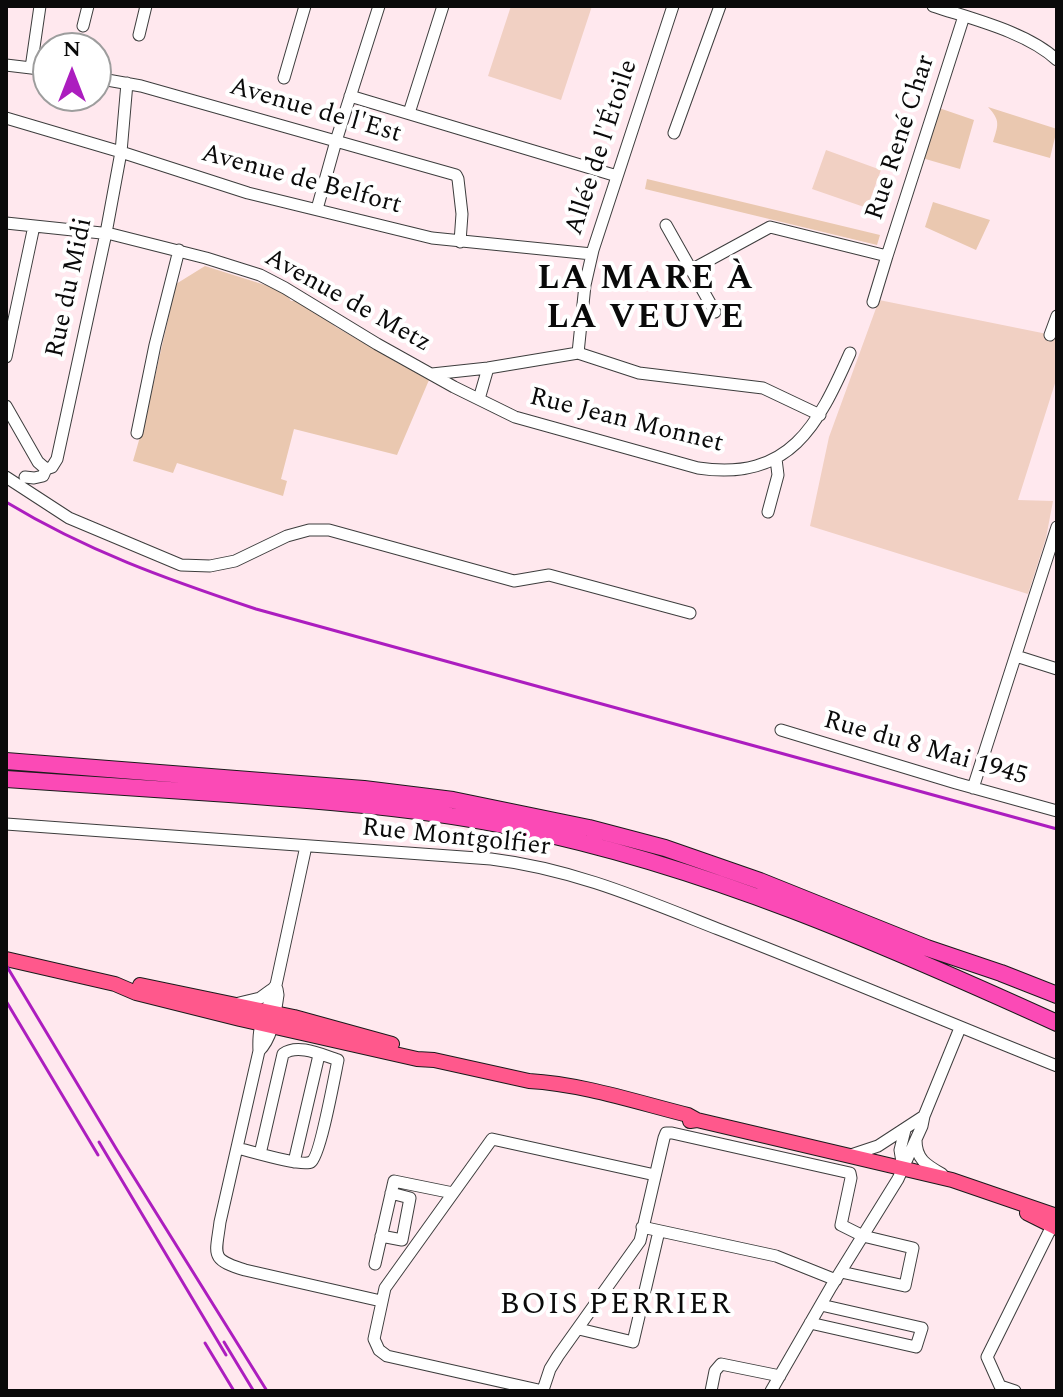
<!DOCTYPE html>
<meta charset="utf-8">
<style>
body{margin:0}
#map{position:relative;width:1063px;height:1397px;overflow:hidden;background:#ffe8ee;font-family:Spectral,serif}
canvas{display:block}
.frame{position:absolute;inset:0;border:8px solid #0a0a0a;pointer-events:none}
.north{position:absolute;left:32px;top:32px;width:80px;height:80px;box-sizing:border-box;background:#fff;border:2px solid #9d9d9d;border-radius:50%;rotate:0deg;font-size:22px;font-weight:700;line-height:32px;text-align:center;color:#0a0a0a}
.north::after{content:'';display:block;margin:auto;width:28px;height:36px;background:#ac1ebf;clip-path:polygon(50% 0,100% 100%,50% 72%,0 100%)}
</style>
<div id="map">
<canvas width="1063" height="1397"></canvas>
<div class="frame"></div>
<div class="north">N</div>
</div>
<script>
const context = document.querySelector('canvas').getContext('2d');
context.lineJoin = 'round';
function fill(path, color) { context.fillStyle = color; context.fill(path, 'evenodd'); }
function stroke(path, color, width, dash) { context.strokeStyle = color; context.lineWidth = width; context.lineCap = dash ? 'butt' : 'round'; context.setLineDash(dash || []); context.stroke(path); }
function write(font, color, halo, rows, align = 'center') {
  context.font = font + ' Spectral,serif'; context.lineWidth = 8; context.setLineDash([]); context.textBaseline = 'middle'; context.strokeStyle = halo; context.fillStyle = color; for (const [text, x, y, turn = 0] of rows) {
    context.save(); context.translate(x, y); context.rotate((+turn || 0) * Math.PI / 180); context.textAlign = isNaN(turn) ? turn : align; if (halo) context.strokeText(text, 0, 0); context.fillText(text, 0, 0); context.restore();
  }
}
const green = new Path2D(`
 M988,107l69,22 -7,29 -57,-16c5,-17 8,-21 -5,-35z
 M939,108l35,12 -14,49 -38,-11z
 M647,179l233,56 -3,10 -232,-56z
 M933,202l57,18 -14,30 -51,-23z
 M205,266l79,25 7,10h12l33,26 93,53 -32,75 -103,-26 -13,50 6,2 -4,15 -106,-33 -4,10 -40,-12 13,-45 30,-132z`);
const pitch = new Path2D(`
 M511,6h81l-31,94 -73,-24z
 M826,150l55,20 -14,38 -55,-19z
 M879,300l178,36v41l-39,123 35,1 -7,37 -18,56 -218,-68 19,-89z`);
const minor = new Path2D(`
 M933,6c39,13 94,26 124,54
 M83,26l5,-20
 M139,35l7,-29
 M6,65l42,5
 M31,68l9,-62
 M96,78l45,8 315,89 2,4 4,35 -2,28
 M284,78l21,-72
 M350,96l267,80
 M409,113l34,-107
 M6,118l115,34 127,41 184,45 160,16
 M674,133l46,-127
 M317,209l19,-68 43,-135
 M6,223l105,11 95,24 54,17 25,13 92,56 77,43 61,30 183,51c92,14 120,-43 152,-115
 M666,225l49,87
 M691,270l79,-43 117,29 77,-240
 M873,302l14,-46
 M1050,335l7,-19
 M578,353l7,-68 8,-35 80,-244
 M6,357l28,-131
 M432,374l56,-6 90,-15 61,20 124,15 57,27
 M479,399l9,-31
 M6,406l32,56 8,7
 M137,433l18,-88 24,-95
 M6,477l63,41 112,47 29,1 25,-5 52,-25 22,-6h20l185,51 35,-6 141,38
 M25,477l9,1 9,-2 3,-7 6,-2 5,-8 49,-226 15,-81 6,-69
 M768,512l10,-37 -2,-16
 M1016,656l41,13
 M781,730l175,53 101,28
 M973,788l84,-261
 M6,824l485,35c82,10 151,40 227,70 114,44 226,92 339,137
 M306,846l-30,139c-7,7 -4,11 -7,19 -8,20 -11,25 -10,47l-39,171c-4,33 -11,37 25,48l136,31
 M239,1003l21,-5 11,-8
 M259,1051c14,-14 16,-37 19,-56l-1,-6
 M916,1140c0,19 10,25 26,34
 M237,1148c13,3 65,19 74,14 9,-5 24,-88 27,-102 -16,-5 -40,-17 -55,-6l-23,100
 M851,1155l27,-9 46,-30
 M294,1162l25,-107
 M903,1168l-3,-18 5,-20
 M642,1227l134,29 60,24
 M381,1236l21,4 8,-42 -19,-5
 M375,1264l19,-83 59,12
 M810,1323l106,24 6,-19 -101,-23
 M579,1329l54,13 26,-111
 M543,1390l7,-21 8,-13 82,-115 24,-103 2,-5h6l178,40 1,5 -10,47 22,11 50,12 -8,38 -64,-14
 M543,1391l-156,-35 -8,-6 -5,-11 11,-51 107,-149 163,36
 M711,1391l4,-20 6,-7 59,12
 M771,1391l60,-104 67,-108 24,-53 2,-10 36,-88
 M1015,1391l-15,-5 -13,-29 65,-131`);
const major = new Path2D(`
 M6,959l109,25 21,9 104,26 177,40 17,1 95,21c53,3 107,21 159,34l9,5
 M140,985l154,32 98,27
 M690,1121l7,-1 255,60 105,36
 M1027,1213l30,15`);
const highway = new Path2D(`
 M6,761l358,28 89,11 136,28 76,20 95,33 167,67 74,25 56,22
 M6,779c74,5 149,10 223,15 97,7 194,14 289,34 187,38 365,116 539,195`);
const rail = new Path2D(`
 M6,502c81,49 160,77 250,107l801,220
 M6,965l111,185 150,241
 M6,1001l92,154
 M99,1142l127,213
 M224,1342l29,48
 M205,1343l29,48`);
const streetNames = [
 ["Avenue de l'Est",315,112,16],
 ["Rue René Char",902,138,-72],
 ["Allée de l'Étoile",603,148,-72],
 ["Avenue de Belfort",301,181,15],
 ["Rue du Midi",71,288,-78],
 ["Avenue de Metz",347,302,29],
 ["Rue Jean Monnet",626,422,14],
 ["Rue du 8 Mai 1945",925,750,16],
 ["Rue Montgolfier",456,839,6]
];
const quarterNames = [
 ["BOIS PERRIER",616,1307]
];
const districtNames = [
 ["LA MARE À",646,281],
 ["LA VEUVE",646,320]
];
fill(green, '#eac8b0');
fill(pitch, '#f1d0c3');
stroke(minor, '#3d3d3d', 13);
stroke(major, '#1b1b1b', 16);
stroke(highway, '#1b1b1b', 18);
stroke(minor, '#fff', 11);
stroke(major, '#ff588c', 14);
stroke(highway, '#fb4ab6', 16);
stroke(rail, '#ac1ebf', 3);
write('26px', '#0a0a0a', '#fff', streetNames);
context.letterSpacing = '2px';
write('30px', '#0a0a0a', '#fff', quarterNames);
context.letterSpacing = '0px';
context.letterSpacing = '2px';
write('bold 34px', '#0a0a0a', '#fff', districtNames);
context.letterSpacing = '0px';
</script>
